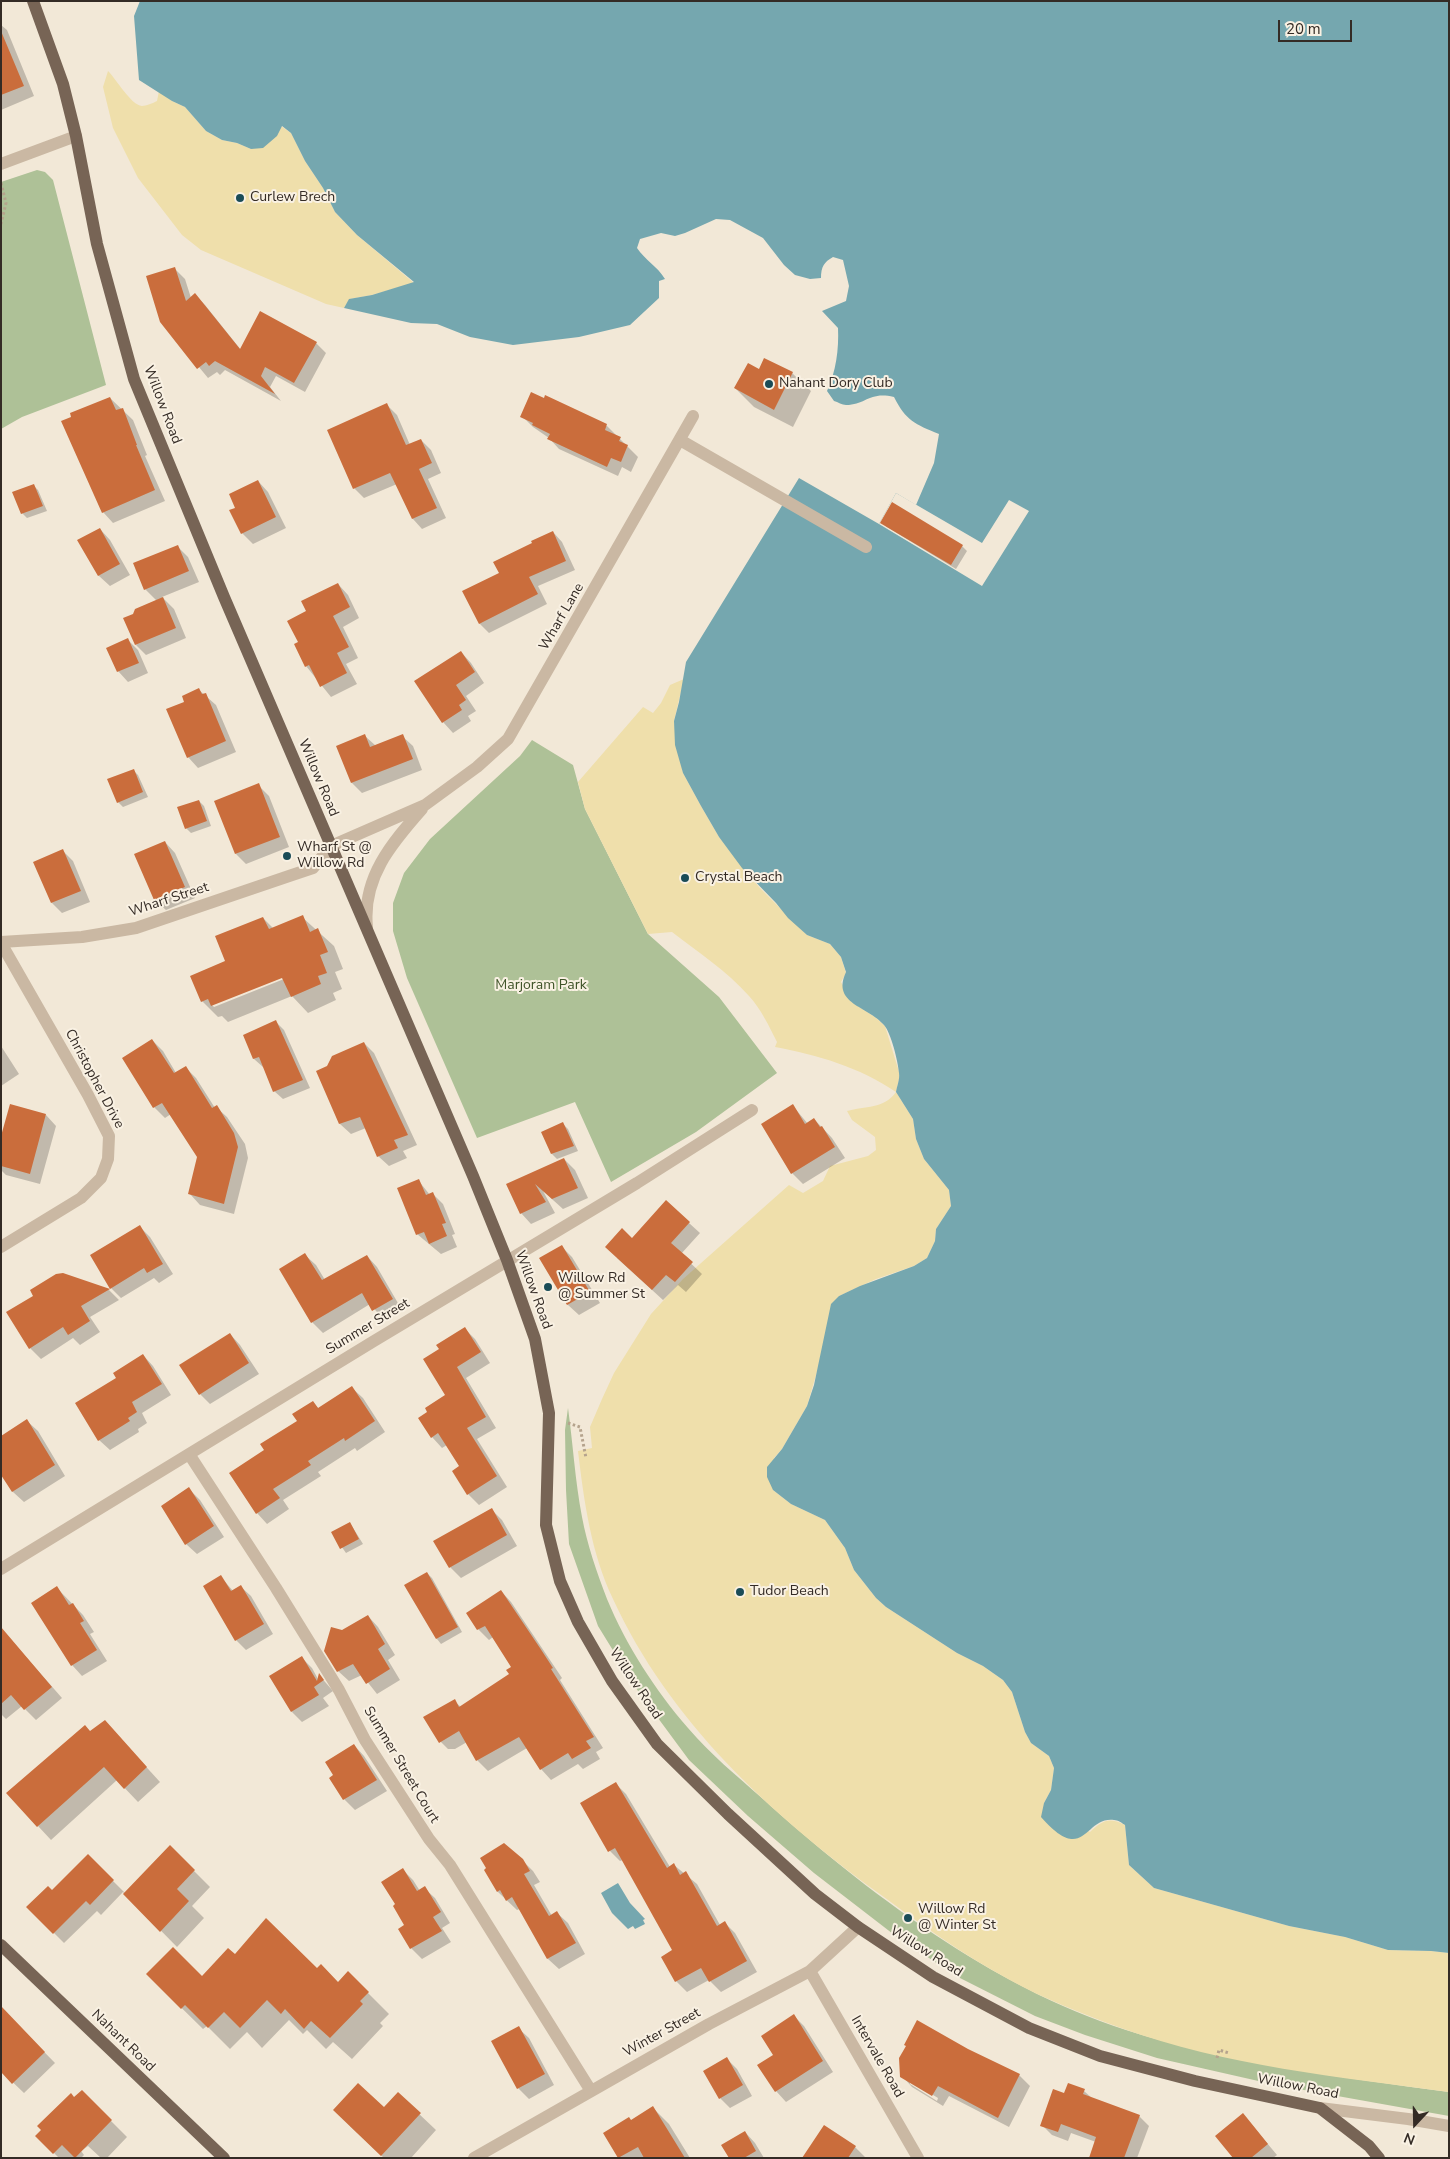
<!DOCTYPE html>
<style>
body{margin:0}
#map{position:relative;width:1450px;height:2159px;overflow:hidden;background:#f2e8d7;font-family:"Nunito Sans",sans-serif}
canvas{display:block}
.frame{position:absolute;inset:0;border:2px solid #342b25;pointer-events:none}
.north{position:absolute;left:1390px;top:2099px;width:50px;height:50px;-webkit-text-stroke:4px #f9f1e3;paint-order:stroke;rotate:201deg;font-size:14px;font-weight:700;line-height:20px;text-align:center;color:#342b25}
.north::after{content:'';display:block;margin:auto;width:18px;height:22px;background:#342b25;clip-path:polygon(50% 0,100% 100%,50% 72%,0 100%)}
.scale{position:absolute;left:1278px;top:20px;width:74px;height:22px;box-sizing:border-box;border:2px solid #342b25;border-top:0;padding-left:6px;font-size:15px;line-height:18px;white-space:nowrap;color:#342b25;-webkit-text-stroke:4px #f9f1e3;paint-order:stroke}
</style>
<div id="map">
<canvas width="1450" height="2159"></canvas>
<div class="frame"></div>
<div class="north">N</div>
<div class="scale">20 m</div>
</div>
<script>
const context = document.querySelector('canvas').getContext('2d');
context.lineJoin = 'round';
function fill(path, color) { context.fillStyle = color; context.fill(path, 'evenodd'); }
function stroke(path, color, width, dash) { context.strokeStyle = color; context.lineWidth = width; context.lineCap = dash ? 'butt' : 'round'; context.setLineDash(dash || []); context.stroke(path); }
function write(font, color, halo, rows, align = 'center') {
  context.font = font + ' "Nunito Sans",sans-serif'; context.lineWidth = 4; context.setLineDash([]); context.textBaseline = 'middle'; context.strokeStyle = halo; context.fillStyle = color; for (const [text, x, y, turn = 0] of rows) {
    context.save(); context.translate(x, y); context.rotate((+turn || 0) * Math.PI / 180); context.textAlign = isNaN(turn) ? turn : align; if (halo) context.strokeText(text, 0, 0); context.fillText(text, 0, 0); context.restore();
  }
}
const green = new Path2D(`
 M37,170l8,2 8,8 53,205 -84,32 -21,12v-247z
 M532,740l41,25 12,44 63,125 71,63 58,76 -81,59 -85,50 -36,-80 -98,36 -70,-160 -14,-47v-28l11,-30 26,-34 90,-83z
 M568,1408c5,36 7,73 14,109 5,27 15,56 25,82 19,46 48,91 81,129 22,26 49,48 75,71 103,93 229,188 363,231 107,34 212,47 323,62v24l-173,-31 -119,-27 -72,-23 -50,-19 -77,-39 -61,-40 -83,-64 -66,-57 -59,-56 -51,-69 -40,-65 -29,-82 -3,-54 -1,-60z`);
const sand = new Path2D(`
 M108,71c9,9 23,34 34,35 4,0 11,-3 15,-5l2,-10 13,10 13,6 21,24 16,9 15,3 14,6 30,-23 10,7 14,28 18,27 12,24 22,23 57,48 -42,12 -22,4 -6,9 -18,-4 -125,-54 -19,-15 -44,-57 -25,-50 -10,-41z
 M684,679l-10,42 9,52 18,33 18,31 40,50 48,48 23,9 11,13 5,16 -5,9 12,21 22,14 10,9 15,49 -4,17 17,27 3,20 8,20 25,31 2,16 -15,23 -1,12 -8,17 -13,8 -38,13 -37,17 -32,110 -25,43 -8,9 -1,32 18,14 34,16 20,28 9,22 22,28 10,9 71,46 26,13 20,14 9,12 13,40 6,11 18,13 5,12 -3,22 -7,13 46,29c13,-12 19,-15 35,-7l4,40 25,23 135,38 56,11 43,13 43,1 18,2v139c-110,-15 -223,-26 -328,-64 -38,-14 -77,-29 -113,-49 -46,-25 -89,-56 -131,-87 -107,-78 -208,-171 -264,-293 -22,-46 -29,-98 -35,-148l14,-3 -2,-21 12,-28 12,-26 37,-59 32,-35 106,-94 14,8 20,-12 7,-15 38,-10 8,-6 -1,-13 -23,-17 -5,-9c18,-5 37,-2 49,-19 -37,-25 -78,-37 -121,-45l2,-5c-8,-16 -16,-33 -28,-46 -22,-25 -51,-44 -77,-64l-24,2 -63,-125 -7,-27 65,-75 10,6 8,-10 9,-18z`);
const water = new Path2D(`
 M140,1h1309v1952l-18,-2 -43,-1 -43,-13 -56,-11 -135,-38 -25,-23 -4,-40c-3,-2 -7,-5 -11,-5 -30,-4 -29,47 -73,-3l3,-14 7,-13 3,-22 -5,-12 -18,-13 -6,-11 -13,-40 -9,-12 -20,-14 -26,-13 -71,-46 -10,-9 -22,-28 -9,-22 -20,-28 -34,-16 -18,-14 -6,-13v-10l15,-18 25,-43 7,-21 17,-81 8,-8 21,-10 54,-20 13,-8 8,-17 1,-12 15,-23 -2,-16 -25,-31 -8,-20 -3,-20 -17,-27c1,-6 4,-13 3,-19 -1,-12 -8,-40 -15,-48 -16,-19 -53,-21 -38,-53l-5,-15 -11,-13 -23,-9 -19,-17 -12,-15 -34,-35 -23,-31 -18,-31 -18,-33 -8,-28 -1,-24 5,-19 7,-40 113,-184 80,46 17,-31 20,12 18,-42 5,-29c-24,-10 -33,-13 -45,-37 -25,-6 -28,8 -48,8 -4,0 -8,-3 -12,-4l-7,-10c9,-19 12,-42 11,-63l-16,-17 24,-10 3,-15 -6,-26 -10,-3c-9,5 -12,10 -12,21l-11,1 -15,-4 -11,-10 -21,-27 -33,-18 -14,-1 -31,14 -10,3 -14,-3 -21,6 -3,9c8,12 20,18 28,31l-6,2v17l-29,27 -51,12 -66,8 -43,-8 -33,-13 -26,-1 -67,-15 5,-9 23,-4 42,-13 -57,-47 -22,-23 -12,-24 -18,-27 -14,-28 -9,-7 -5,10 -14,12 -12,1 -14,-6 -15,-3 -16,-9 -21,-24 -13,-6 -33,-21 -5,-64z
 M618,1883l12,20 15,16 -2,1 2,4 -10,5 -2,-3 -5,3 -16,-16 -11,-20z`);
const pier = new Path2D(`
 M896,493l86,50 27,-43 20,11 -47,75 -103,-62z`);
const shadow = new Path2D(`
 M1,25l6,5 27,66 -33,14z
 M175,269l10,10 6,19 4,-3 10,10 36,45 75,-7 10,10 -21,39 -29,-16 -6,11 11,14 -56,-31 -5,5 -3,-3 -9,6 -47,-57z
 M759,370l33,3 19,18 -18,36 -39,-20 -19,-19z
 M546,397l61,29 31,31 -7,15 -9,-5 -4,9 -59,-27 -10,-11 -16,-11 -11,-11 23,-16z
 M110,398l23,22 14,35 -2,1 20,45 -52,22 -10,-11z
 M387,405l10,10 13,30 11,-5 10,10 10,23 -13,6 18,39 -24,11 -9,-10 -16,-35 -33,14 -10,-10z
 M258,481l10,11 18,36 -33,16 -11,-11z
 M33,485l5,5 9,21 -20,7 -5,-5z
 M882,522l80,24 5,5 -11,18 -69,-42z
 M100,529l10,11 20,35 -20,11 -11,-10 -20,-35z
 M553,532l9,10 13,28 -37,16 9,18 -58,29 -9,-9 -16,-32 36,-19z
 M177,546l11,11 11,25 -37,15 12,12 12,29 -40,17 -10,-10 21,-44 -12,-12z
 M338,584l10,11 11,23 -16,9 15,31 -12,6 11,20 -26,13 -25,-31 -7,-23 9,-31z
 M128,640l10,10 10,23 -20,9 -10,-11z
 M461,652l10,11 13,20 -18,13 10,15 -8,5 3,5 -18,12 -10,-11z
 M199,690l17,15 20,47 -38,16 -10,-11 -2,-54z
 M365,736l11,10 26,-10 11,10 9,24 -60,23 -10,-10 -14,-36z
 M133,770l5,5 10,22 -25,10 -5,-5z
 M258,785l11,11 20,51 -43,17 -10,-10z
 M199,801l5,5 7,20 -20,7 -5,-5z
 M165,842l10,11 20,45 -29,12 -11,-10 -19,-45z
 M63,851l10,10 17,41 -28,11 -10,-10z
 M302,917l32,29 9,23 -8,3 7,17 -9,4 3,7 -28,13 -16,-17 -64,26 -6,-6 -4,1 -16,-16 25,-40 36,-43 11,11zM288,974l1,3 -75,30 -2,-2z
 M276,1022l8,8 26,58 -27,11 -9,-8 -10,-25 -1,1 -9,-8 -10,-23z
 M152,1040l11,11 13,22 9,-6 11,11 19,30 1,-1 11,10 18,27 3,14 -14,56 -34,-9 -10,-11 8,-37 -27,-43 -6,4 -11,-11 -30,-49z
 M364,1043l10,10 43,92 -14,6 4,7 -18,8 -11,-10 -12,-28 -15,6 -11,-10 -23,-52 11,-5z
 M1,1046l18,28 -18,12z
 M793,1106l15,18 6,-5 18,19 13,20 -42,26 -11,-11z
 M46,1115l10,11 -16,58 -34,-9 -5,-5v-29z
 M563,1124l5,5 10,22 -21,8 -5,-5 -9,-21z
 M564,1159l11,11 13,28 -25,11 -20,-18 12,22 -24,11 -10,-11 -13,-29z
 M418,1180l12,15 3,-1 10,10 12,30 -3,1 5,12 -16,7 -24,-20z
 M689,1223l11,10 -19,21 21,20 -16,18 -8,-7 -15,15 -46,-42 15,-19z
 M140,1227l10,10 23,37 -14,9 -5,-5 -33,20 -10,-10z
 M562,1247l10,10 28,46 -21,12 -11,-10 -27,-46z
 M305,1255l11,10 9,15 42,-24 10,11 25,43 -18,10 -14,-16 -47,29 -11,-11z
 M63,1274l46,16 10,10 -29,17 10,15 -20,13 -7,-7 -32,21 -11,-11 -22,-36 27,-16z
 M465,1329l10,10 15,24 -24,15 30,50 -19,11 30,48 -28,18 -11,-11 -7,-27 -14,-22 -5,3 -10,-11 15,-41 -7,-46z
 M230,1334l10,11 19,29 -49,30 -10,-10z
 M143,1355l10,11 18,29 -29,18 5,10 -9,6 1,3 -29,18 -11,-10 19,-62z
 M352,1388l11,10 22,34 -28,19 -2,-3 -37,24 3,4 -38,24 6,9 -22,15 -10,-11 9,-63 33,-28 14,-20 6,7z
 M27,1421l11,10 27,45 -41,26 -11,-10 -12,-19z
 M189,1489l11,11 24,37 -27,17 -11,-10z
 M491,1509l11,11 15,26 -56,32 -11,-11 -15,-25z
 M350,1523l13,21 -17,9 -14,-20z
 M427,1573l5,5 30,54 -21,12 -4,-5z
 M221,1577l12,14 8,-4 10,9 22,38 -27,16 -10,-10z
 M57,1588l26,27 11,17 -4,2 17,27 -25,15 -10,-11z
 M501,1591l10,11 39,58 12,18 -2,2 43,68 -7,4 4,7 -17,10 -5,-5 -27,16 -10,-11 -14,-21 -39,23 -11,-11 -10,-18 -12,7h-7l-10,-10 16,-38 7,6 50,-33 2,-7 -20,-30 -4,3 -11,-11 -10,-16z
 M368,1616l10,11 17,28 -7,5 12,20 -23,14 -15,-19 -13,6 -11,-10 5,-39z
 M5,1633l57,65 -26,22 -14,-14 -16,13 -5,-5v-79z
 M302,1658l10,10 6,11 1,-4 14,16 -10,7 6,8 -27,16 -10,-10z
 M90,1732l28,4 42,46 -22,20 -21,-22 -66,60 -13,-14z
 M354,1745l10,11 23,35 -32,19 -11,-11 -13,-21 4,-3z
 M615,1783l11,11 44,73 4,-2 23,19 23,41 5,-2 10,10 22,39 -36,20 -12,-12 -22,12 -11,-11 -13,-24 11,-6 -51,-91 -3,1 -10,-10z
 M170,1847l40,40 -18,19 12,12 -27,29 -54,-55 -22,23 -4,-4 -33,32 -36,-36 24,-15 36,-36 37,37z
 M522,1860l11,11 7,11 -6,3 18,31 5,-3 11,10 17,31 -26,15 -11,-10 -28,-50 -3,1 -19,-18 -12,-21z
 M402,1869l11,11 7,11 4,-3 11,10 15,25 -8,5 9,14 -29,17 -11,-11 -5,-23 -10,-20z
 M235,1956l82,14 21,13 10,-10 41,41 -9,9 3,3 -31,33 -19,-17 -7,7 -19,-19 -4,4 -14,-14 -27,28 -15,-16 -17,17 -23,-23 -4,3 -56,-55 55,3z
 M8,2015l47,48 -31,30 -23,-22z
 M794,2016l10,10 29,46 -47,30 -10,-11 -1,-36z
 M518,2028l11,10 25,47 -25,14 -11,-11z
 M968,2050l51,25 11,11 -21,41 -60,-31 -6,10 -31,-19 -10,-11zM910,2081l28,17 -1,3 -27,-17z
 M727,2059l10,10 15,27 -22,12 -10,-10z
 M1068,2085l16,6 9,8 46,17 10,10 -12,32h-47l6,-16 -25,-9 -3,8 -16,-6 -10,-10 23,-30z
 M82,2092l45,45 -20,21h-6l-13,-12 -7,5 3,4 -3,3h-22l-22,-22z
 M398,2094l38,36 -25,28h-27l-34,-32 35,-17z
 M653,2108l16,16 21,34h-71l-15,-25 27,-12z
 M1252,2125l25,30 -4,3h-39z
 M745,2132l10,11 9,15h-34z
 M855,2147l11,11h-62z`);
const building = new Path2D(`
 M1,31l23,55 -23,9z
 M175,267l11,34 9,-8 45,56 20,-38 57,31 -23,41 -29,-16 -4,9 14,18 -60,-33 -6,5 -3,-4 -9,7 -37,-47 -14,-46z
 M764,358l29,14 -19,38 -40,-22 14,-25 11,6z
 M531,392l13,6 1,-3 62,29 -2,6 16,7 -2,4 9,4 -7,17 -10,-4 -4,9 -60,-28 3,-5 -18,-9 1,-2 -13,-6z
 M110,397l6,13 7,-2 14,37h-1l19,45 -53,23 -41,-92 10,-4 -1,-4z
 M387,403l19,42 15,-6 11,24 -13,6 18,39 -25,11 -22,-46 -37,16 -26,-59z
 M258,480l18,37 -35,17 -12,-24 6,-2 -6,-14z
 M34,484l9,22 -22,8 -9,-22z
 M892,502l71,43 -12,20 -71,-42z
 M100,528l20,36 -22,12 -21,-36z
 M553,531l13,30 -37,16 9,17 -59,30 -17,-33 37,-18 -6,-11 39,-19 -1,-2z
 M178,545l11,26 -45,19 -11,-27z
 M338,583l12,24 -17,9 16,31 -12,6 10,20 -27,14 -11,-22 -4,2 -11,-23 4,-2 -11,-21 19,-10 -5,-10z
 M163,597l13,31 -41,17 -12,-27 10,-4 2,-5z
 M128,638l11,25 -22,9 -11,-24z
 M461,651l14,21 -19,13 10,15 -7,5 3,5 -20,13 -28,-42z
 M199,688l3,6 4,-1 20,48 -39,17 -21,-49 18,-7 -2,-6z
 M365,734l5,13 33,-13 10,25 -62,24 -15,-37z
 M134,769l9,23 -26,11 -10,-24z
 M259,783l21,54 -45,17 -21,-53z
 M199,800l8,21 -22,8 -8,-22z
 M165,841l20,46 -31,13 -20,-46z
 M63,849l18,42 -30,12 -18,-41z
 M303,915l7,17 8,-4 10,24 -8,3 7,18 -9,3 3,8 -30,13 -9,-19 -71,28 -3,-7 -7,3 -11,-26 35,-15 -10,-25 48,-19 6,12z
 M276,1020l27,60 -30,12 -14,-35 -6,2 -10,-24z
 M152,1039l22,34 12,-7 26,42 5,-3 17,28 4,14 -14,57 -36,-10 9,-37 -35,-54 -9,5 -31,-50z
 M364,1042l44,93 -14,5 4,8 -21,9 -17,-40 -21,7 -23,-53 11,-5 5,-10z
 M10,1104l36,10 -16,60 -29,-8v-30z
 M793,1104l12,20 9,-6 6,9 2,-1 13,21 -44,27 -30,-50z
 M563,1122l11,24 -23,8 -10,-22z
 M564,1158l14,30 -26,11 -17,-15 11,18 -26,12 -14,-30z
 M419,1179l7,16 7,-3 13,31 -4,1 5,12 -18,8 -5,-12 -8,3 -19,-47z
 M666,1200l24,22 -19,21 22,19 -18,20 -9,-7 -14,15 -47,-43 17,-19 10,10z
 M140,1225l23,39 -16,9 -3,-5 -34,21 -20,-34z
 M562,1245l28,47 -23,13 -28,-47z
 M305,1253l17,27 45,-25 26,44 -21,12 -10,-18 -51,30 -32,-54z
 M63,1273l47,16 -29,17 9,15 -22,14 -5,-8 -34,22 -23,-37 27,-16 -3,-6 26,-16z
 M465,1327l16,25 -24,15 29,50 -19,11 30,48 -30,19 -15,-24 7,-5 -21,-33 -7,5 -13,-20 9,-6 -2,-4 20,-13 -22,-36 16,-10 -3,-4z
 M230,1333l19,30 -50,32 -20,-30z
 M143,1354l19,30 -30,18 5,10 -9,6 2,3 -32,20 -23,-38 41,-25 -3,-5z
 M352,1386l23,35 -30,20 -1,-3 -36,23 3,4 -38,24 7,9 -24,16 -27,-41 35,-23 -4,-6 37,-23 -5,-7 21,-13 5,7z
 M27,1419l28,46 -43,27 -11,-17v-39z
 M189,1487l25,39 -29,19 -24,-39z
 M492,1508l15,27 -58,33 -16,-27z
 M350,1522l9,17 -19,10 -9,-17z
 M427,1572l31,55 -22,12 -32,-54z
 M221,1575l10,16 10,-6 23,39 -29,17 -32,-55z
 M57,1586l12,19 4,-2 11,18 -4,2 17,27 -26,16 -40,-63z
 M501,1590l39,58 13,20 -2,1 43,68 -8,4 5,7 -19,11 -4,-6 -28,17 -21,-33 -43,24 -17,-30 -20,12 -16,-26 32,-18 4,8 50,-33 -3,-4 5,-3 -26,-41 -8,4 -11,-17z
 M368,1615l17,29 -7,5 12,20 -24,15 -13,-20 -16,8 -13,-21 7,-24 11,3z
 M1,1627l51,60 -28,23 -13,-15 -10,9z
 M302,1656l15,25 2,-8 5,7 -10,7 5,8 -28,17 -22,-36z
 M105,1720l42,47 -23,22 -20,-22 -67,60 -31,-34 79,-68 5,6z
 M354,1744l23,36 -34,20 -14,-22 4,-3 -8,-13z
 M616,1782l51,86 7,-5 6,12 6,-4 31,55 8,-5 22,40 -38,21 -8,-14 -26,14 -14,-25 11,-7 -57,-102 -7,4 -28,-49z
 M504,1843l19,16 7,12 -6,3 25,42 8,-5 19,32 -29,16 -35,-62 -6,4 -6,-11 -3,2 -13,-22 2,-2 -6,-10z
 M170,1845l25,25 -18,19 12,12 -29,31 -37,-38z
 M88,1854l26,26 -24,25 -4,-4 -33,33 -27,-27 22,-21 4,4z
 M403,1868l14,23 8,-5 16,26 -8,5 9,14 -32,18 -12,-20 6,-4 -11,-19 2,-2 -14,-22z
 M266,1918l51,50 4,-4 17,18 10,-11 21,21 -9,9 3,3 -33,34 -19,-17 -7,8 -19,-20 -4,5 -14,-14 -27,28 -16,-16 -16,16 -23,-23 -4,4 -35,-35 27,-27 29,29 26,-28 7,6z
 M1,2006l44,46 -33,32 -11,-12z
 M794,2014l29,47 -48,31 -18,-27 16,-10 -12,-19z
 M917,2020l51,29 52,25 -22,44 -60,-32 -6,10 -32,-19 -1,-19 7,-12 -2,-1z
 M519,2026l26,48 -28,15 -26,-48z
 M727,2057l16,28 -24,14 -16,-28z
 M358,2083l26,24 14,-15 23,21 -40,43 -48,-46z
 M1068,2083l17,6 -2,5 57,21 -16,43h-35l7,-21 -35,-13 -3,8 -18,-6 13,-37 11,4z
 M82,2090l30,30 -37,38 -13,-13 -9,9 -18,-18 6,-6 -4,-4 34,-33 3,4z
 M653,2106l32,52h-41l-6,-11 -20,11 -15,-25 26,-16 2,3z
 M1243,2113l25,31 -17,14h-18l-18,-22z
 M824,2125l32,21 -8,12h-46z
 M745,2131l11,20 -12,7h-15l-8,-13z`);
const path = new Path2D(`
 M1,183l5,20 -5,21
 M568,1423l12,4 6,31
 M1217,2058l2,-8 10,3`);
const minor = new Path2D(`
 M1,164l75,-28
 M680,440l186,107
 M367,927c-5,-49 24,-83 55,-118
 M1,942l81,-5 54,-9 156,-53 21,-7 18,-22 94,-41 52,-38 31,-28 185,-323
 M1,943l87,152 21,41 -1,23 -7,19 -20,20 -80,49
 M189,1454l87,134 63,102 26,50 64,99 21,26 141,226
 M1,1569l373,-228 263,-158 115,-73
 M810,1971l108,187
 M1320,2108l88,11 41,7
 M474,2158l235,-134 101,-53 48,-44`);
const major = new Path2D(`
 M33,1l30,83 13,52 21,108 37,135 90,218 249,579 34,84 28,79 14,74 -3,112 14,56 18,41 34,59 45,63 71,70 87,80 43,33 75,50 96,51 71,28 95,25 125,27 49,38 10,12
 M1,1945l223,213`);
const markers = [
 [240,198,5,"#1a4c57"],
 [769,384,5,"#1a4c57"],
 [287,856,5,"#1a4c57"],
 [685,878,5,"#1a4c57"],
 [548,1287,5,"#1a4c57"],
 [740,1592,5,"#1a4c57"],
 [908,1918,5,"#1a4c57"]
];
const poiNames = [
 ["Curlew Brech",250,198],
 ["Nahant Dory Club",779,384],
 ["Wharf St @",297,848],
 ["Willow Rd",297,864],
 ["Crystal Beach",695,878],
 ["Willow Rd",558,1279],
 ["@ Summer St",558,1295],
 ["Tudor Beach",750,1592],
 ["Willow Rd",918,1910],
 ["@ Winter St",918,1926]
];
const streetNames = [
 ["Willow Road",162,405,69],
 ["Wharf Lane",562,617,-60],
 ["Willow Road",318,778,67],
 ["Wharf Street",169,900,-18],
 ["Christopher Drive",94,1079,62],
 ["Willow Road",533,1290,70],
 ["Summer Street",368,1327,-31],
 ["Willow Road",635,1684,56],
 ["Summer Street Court",401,1765,59],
 ["Willow Road",926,1952,32],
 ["Winter Street",662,2033,-29],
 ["Nahant Road",123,2041,44],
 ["Intervale Road",877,2057,60],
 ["Willow Road",1298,2087,11]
];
const parkNames = [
 ["Marjoram Park",541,986]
];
fill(green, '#aec197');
fill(sand, '#efdfab');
fill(water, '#75a7af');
fill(pier, '#f2e8d7');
fill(shadow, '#0003');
fill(building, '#ca6d3c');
stroke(path, '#b5a38d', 3, [2.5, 2.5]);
stroke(minor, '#cab8a3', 12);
stroke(major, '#776455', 12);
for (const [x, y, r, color] of markers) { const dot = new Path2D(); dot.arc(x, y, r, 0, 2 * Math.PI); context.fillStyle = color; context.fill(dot); stroke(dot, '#f9f1e3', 2); }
write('14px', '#342b25', '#f9f1e3', poiNames, 'left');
write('14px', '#342b25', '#f9f1e3', streetNames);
write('14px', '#3f5328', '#f9f1e3', parkNames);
</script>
